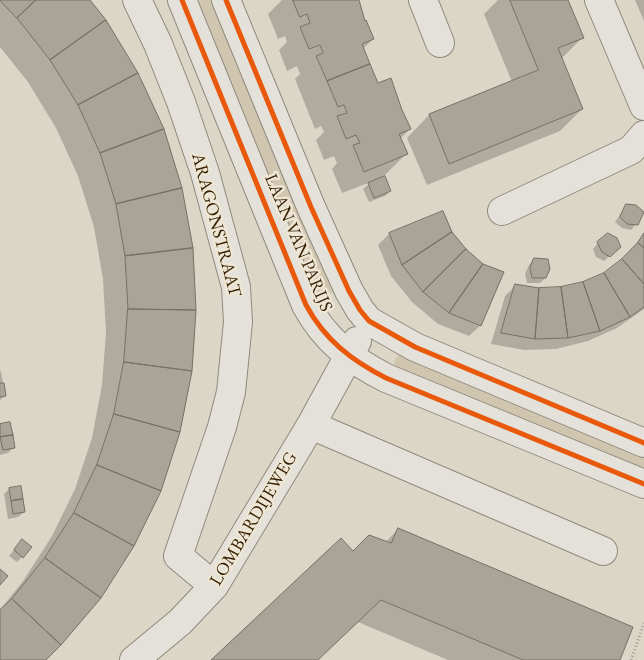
<!DOCTYPE html>
<style>
body{margin:0}
canvas{display:block;background:#dcd6c7}
</style>
<canvas width="644" height="660"></canvas>
<script>
const context = document.querySelector('canvas').getContext('2d');
context.lineJoin = 'round';
function fill(path, color) { context.fillStyle = color; context.fill(path, 'evenodd'); }
function stroke(path, color, width, dash) { context.strokeStyle = color; context.lineWidth = width; context.lineCap = dash ? 'butt' : 'round'; context.setLineDash(dash || []); context.stroke(path); }
function write(font, color, halo, rows, align = 'center') {
  context.font = font + ' "EB Garamond",serif'; context.lineWidth = 5; context.setLineDash([]); context.textBaseline = 'middle'; context.strokeStyle = halo; context.fillStyle = color; for (const [text, x, y, turn = 0] of rows) {
    context.save(); context.translate(x, y); context.rotate((+turn || 0) * Math.PI / 180); context.textAlign = isNaN(turn) ? turn : align; if (halo) context.strokeText(text, 0, 0); context.fillText(text, 0, 0); context.restore();
  }
}
const green = new Path2D(`
 M194,0h25l119,289 -20,12z
 M401,353l243,98v23l-250,-107 1,-8z`);
const shadow = new Path2D(`
 M0,0h88l93,188 -136,472h-45v-50l23,-29 29,-45 23,-47 17,-51 10,-53 4,-53 -3,-53 -9,-52 -16,-51 -22,-48 -28,-46 -28,-35z
 M282,0h74l8,22 9,17 -10,10 15,36 22,25 10,19 -10,10 6,15 -22,22 6,15 -5,5 -16,6 -6,-13 8,-7 -29,11 -10,-24 5,-6 -3,-7 -10,4 -8,-20 8,-8 -3,-6 -6,3 -20,-50 5,-5 -3,-8 -10,5 -8,-21 8,-8 -2,-6 -7,3 -10,-25z
 M498,0h69l15,38 -21,21 21,50 -22,22 -133,54 -20,-47 22,-23 83,-33 -28,-68z
 M635,0h9v21z
 M626,206l10,18 -5,6 -9,-2 -7,-6z
 M442,213l9,19 14,18 15,76 -11,10 -31,-12 -26,-22 -21,-26 -13,-31 11,-11z
 M644,234v75l-27,19 -29,13 -32,8 -32,1 -33,-6 14,-48 11,-11 22,4h23l22,-5 21,-10 14,-10z
 M598,243l16,9 -10,9 -8,-4 -3,-8z
 M534,259l11,19 -5,5h-13l-2,-9 4,-9z
 M1,371l4,25 -5,4v-28z
 M0,425l13,23 -5,5 -8,2z
 M20,487l4,25 -6,5 -10,2 -4,-25 5,-5z
 M398,529l220,131h-170l-90,-38 -41,38h-105l173,-117z
 M17,546l5,11 -5,5 -8,-6z`);
const building = new Path2D(`
 M0,0h36l-19,18z
 M36,0h54l16,20 -56,40 -33,-42z
 M293,0h66l6,21 1,-1 8,19 -12,5 8,20 -43,17 -11,-25 7,-3 -3,-8 -11,4 -9,-22 10,-4 -3,-9 -7,3z
 M510,0h58l16,38 -26,10 25,61 -134,55 -20,-50 109,-44z
 M106,20l32,53 -60,32 -28,-45z
 M370,64l8,19 13,-5 11,32 9,19 -12,5 9,20 -44,18 -11,-27 7,-2 -4,-8 -10,4 -9,-23 10,-3 -3,-8 -6,2 -11,-26z
 M138,73l26,56 -64,24 -22,-48z
 M164,129l18,59 -66,16 -16,-51z
 M385,176l6,15 -17,7 -6,-15z
 M182,188l11,60 -68,8 -9,-52z
 M626,204l10,1 8,7 -6,13 -11,-1 -7,-7z
 M443,211l9,21 -50,33 -13,-32z
 M452,232l14,17 -43,43 -21,-27z
 M608,233l9,5 4,9 -11,10 -8,-5 -5,-10z
 M644,233v15l-6,-5z
 M638,243l6,5v36l-22,-25z
 M193,248l3,62 -68,-1 -3,-53z
 M466,249l17,15 -34,49 -26,-21z
 M534,258l14,1 2,10 -4,9h-14l-2,-10z
 M622,259l22,25v23l-14,10 -26,-44z
 M483,264l21,8 -23,54 -32,-13z
 M604,273l26,44 -30,14 -17,-49z
 M583,282l17,49 -32,7 -7,-51z
 M515,284l24,4 -4,51 -34,-6z
 M561,287l7,51 -33,1 4,-51z
 M128,309l68,1 -4,61 -68,-9z
 M124,362l68,9 -12,61 -66,-18z
 M0,383h4l2,13 -6,1z
 M114,414l66,18 -19,59 -64,-26z
 M10,422l3,13 -13,2v-13z
 M13,435l2,13 -12,2 -3,-13z
 M97,465l64,26 -27,55 -60,-33z
 M21,486l2,13 -12,2 -2,-13z
 M23,499l2,13 -12,2 -2,-13z
 M74,513l60,33 -33,52 -56,-40z
 M398,528l235,99 -13,33h-97l-142,-60 -63,60h-107l130,-122 12,13 16,-16 22,8z
 M22,539l10,8 -9,11 -9,-8z
 M45,558l56,40 -40,47 -49,-46z
 M0,569l8,7 -8,9z
 M12,599l49,46 -15,15h-46v-50z`);
const path = new Path2D(`
 M631,660l13,-37`);
const minor = new Path2D(`
 M137,0l21,44 23,58 24,71 31,114 2,35 -7,70 -9,35 -44,129 36,30
 M182,0l124,305c19,35 45,55 80,73l258,106
 M226,0l85,207 38,84 11,19 9,11 46,26 229,96
 M423,0l17,43
 M599,0l45,106
 M502,211l129,-61 13,-15
 M311,425l292,126
 M134,660l46,-38 34,-36 97,-161 46,-84`);
const cycleway = new Path2D(`
 M182,0l124,305c19,35 45,55 80,73l258,106
 M226,0l85,207 38,84 11,19 9,11 46,26 229,96`);
const streetNames = [
 ["ARAGONSTRAAT",216,225,75],
 ["LAAN VAN PARIJS",298,243,67],
 ["LOMBARDIJEWEG",254,519,-59]
];
fill(green, '#d0c6b0');
fill(shadow, '#0003');
fill(building, '#aaa498');
stroke(building, '#777063', 1);
stroke(minor, '#90897d', 30);
stroke(path, '#a29d95', 3, [1, 2.5]);
stroke(minor, '#e4e1da', 28);
stroke(cycleway, '#e8590c', 5);
write('18px', '#351f00', '#eee6d5', streetNames);
</script>
